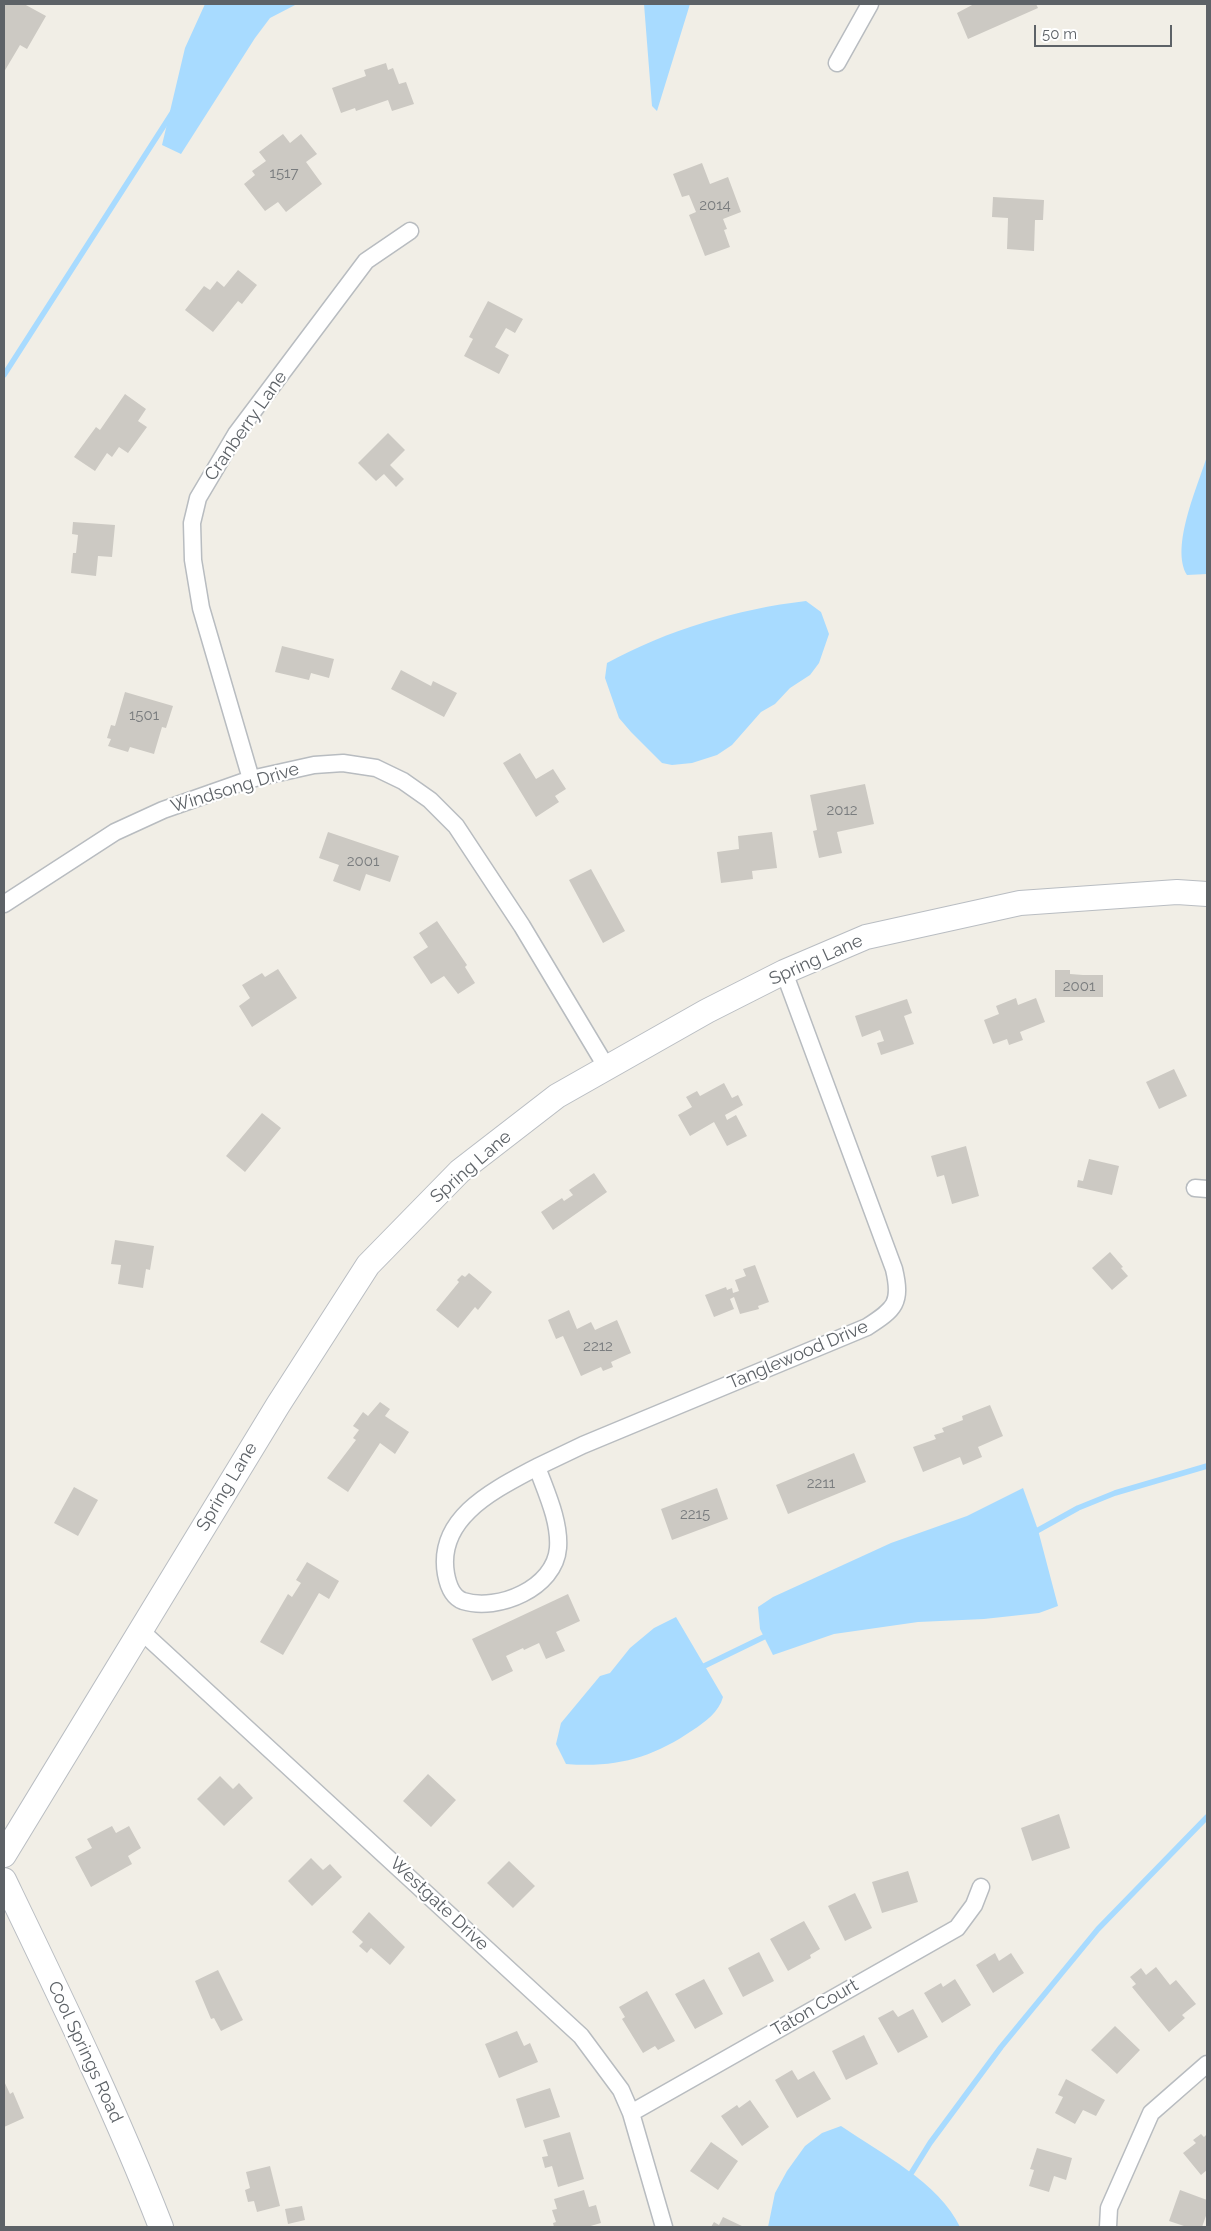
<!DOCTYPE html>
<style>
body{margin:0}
#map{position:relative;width:1211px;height:2231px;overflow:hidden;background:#f1eee6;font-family:Raleway,sans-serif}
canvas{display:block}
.frame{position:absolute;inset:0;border:5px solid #5d6267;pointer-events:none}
.scale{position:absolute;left:1034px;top:25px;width:138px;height:22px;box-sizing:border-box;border:2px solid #5d6267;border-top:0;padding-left:6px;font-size:15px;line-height:18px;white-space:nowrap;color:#5d6267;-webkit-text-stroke:4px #fff;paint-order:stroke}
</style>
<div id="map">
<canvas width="1211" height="2231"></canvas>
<div class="frame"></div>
<div class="scale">50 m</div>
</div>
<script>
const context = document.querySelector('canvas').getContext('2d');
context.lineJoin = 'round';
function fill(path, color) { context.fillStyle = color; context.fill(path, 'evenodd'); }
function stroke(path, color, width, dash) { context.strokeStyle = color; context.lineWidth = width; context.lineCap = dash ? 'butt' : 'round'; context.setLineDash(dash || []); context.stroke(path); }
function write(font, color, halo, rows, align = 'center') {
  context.font = font + ' Raleway,sans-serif'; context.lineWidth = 4.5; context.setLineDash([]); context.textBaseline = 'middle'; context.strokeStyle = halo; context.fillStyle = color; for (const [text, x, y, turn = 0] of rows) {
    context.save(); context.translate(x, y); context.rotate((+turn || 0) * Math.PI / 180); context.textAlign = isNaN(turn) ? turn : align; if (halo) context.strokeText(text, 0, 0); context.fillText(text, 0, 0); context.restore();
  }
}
const water = new Path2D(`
 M205,4h92l-27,14 -15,20 -74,116 -19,-9 23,-97z
 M644,4h46l-33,107 -5,-5z
 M1207,456v118l-20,1c-17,-28 11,-89 20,-119z
 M806,601l15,11 8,22 -10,29 -9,12 -20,13 -15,16 -14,8 -29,33 -15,10 -25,8 -20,2 -10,-2 -31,-31 -12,-14 -14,-40 2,-15c61,-33 130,-54 199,-62z
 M1023,1488l15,42 20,76 -19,7 -55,6 -66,3 -84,12 -61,21 -13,-26 -2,-22 15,-10 118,-54 76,-27z
 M676,1617l47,80c-4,15 -18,25 -30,33 -41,28 -77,38 -127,34l-10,-20 5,-21 39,-47 10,-3 20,-25 24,-20z
 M841,2126c39,27 99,57 119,101h-192l7,-34 12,-22 18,-25 17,-13z`);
const stream = new Path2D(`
 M4,375l170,-265
 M1033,1533l45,-25 37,-15 92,-27
 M698,1669l70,-34
 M907,2180l23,-37 71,-96 97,-118 109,-112`);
const building = new Path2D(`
 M4,4h20l22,12 -19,33 -7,-4 -16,27z
 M974,4h62l2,4 -70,31 -11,-26z
 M386,63l2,7 5,-2 6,16 7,-2 8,22 -22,7 -4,-11 -32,11 -1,-3 -14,5 -9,-25 34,-12 -2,-6z
 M283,134l7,9 11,-9 16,20 -11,8 16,22 -36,28 -8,-10 -13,9 -21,-27 11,-9 -3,-4 14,-10 -7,-9z
 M702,163l8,21 18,-7 13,35 -18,7 4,10 -3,1 6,17 -25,9 -16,-41 7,-3 -7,-17 -7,2 -9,-23z
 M993,197l51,3 -1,20h-8l-1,31 -27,-2 1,-31 -16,-1z
 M238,270l19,15 -15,19 -4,-3 -25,31 -28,-22 19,-24 6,4 7,-9 7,6z
 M488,301l35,18 -8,14 -9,-5 -11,19 14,8 -10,19 -35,-18 9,-17 -4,-2z
 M125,394l21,15 -8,12 9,6 -19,26 -9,-6 -7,10 -5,-4 -12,18 -21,-14 22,-30 4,3z
 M388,433l17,17 -15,15 14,14 -8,8 -12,-13 -8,7 -18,-18z
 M73,522l42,3 -3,32 -14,-1 -2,20 -25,-3 2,-20h3l2,-18 -6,-1z
 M282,646l52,13 -5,19 -18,-5 -2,7 -34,-8z
 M401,670l30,16 2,-5 24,12 -13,24 -53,-28z
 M125,692l48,14 -7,22 -4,-1 -8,27 -24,-7 -2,5 -20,-6 3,-7 -4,-1 4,-13 4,1z
 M520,753l16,26 17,-10 13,20 -11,7 4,6 -23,15 -33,-54z
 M865,784l9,40 -37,8 5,21 -23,5 -6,-27 4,-1 -7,-35z
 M328,832l71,24 -9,26 -24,-8 -6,17 -27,-10 6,-16 -20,-7z
 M772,832l5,36 -25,3 1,8 -32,4 -4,-31 22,-3 -1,-13z
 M591,869l34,62 -22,12 -34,-63z
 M437,921l30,44 -2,2 10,16 -17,11 -14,-18 -13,8 -18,-27 15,-10 -9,-14z
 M278,969l19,29 -45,29 -13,-21 11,-8 -8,-13 20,-12 3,4z
 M1055,970h15v4l13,1h20v22h-48z
 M1016,998l2,7 18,-7 9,24 -25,10 3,8 -14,5 -2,-6 -14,5 -9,-24 15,-6 -3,-8z
 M907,999l5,14 -8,3 10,28 -33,11 -4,-12 7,-2 -4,-11 -18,7 -7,-21z
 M1174,1069l13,27 -28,13 -13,-27z
 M724,1083l8,15 6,-3 5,10 -18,10 2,5 9,-5 11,21 -20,10 -13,-24 -24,14 -12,-21 14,-8 -6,-10 11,-6 3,5z
 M262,1113l19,15 -36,44 -19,-16z
 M966,1146l13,50 -27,8 -8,-29 -7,2 -6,-21z
 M1089,1159l30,7 -7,29 -35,-8 1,-7 5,1z
 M594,1173l13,19 -54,38 -12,-18 21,-14 2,3 9,-6 -4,-5z
 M115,1240l39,6 -4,24 -4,-1 -3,19 -25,-4 3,-19 -10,-1z
 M1110,1252l13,15 -2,1 7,8 -16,14 -20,-22z
 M755,1265l14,37 -11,4 1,3 -19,5 -6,-17 -4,2 4,10 -20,8 -9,-22 21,-8 1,3 5,-2 1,5 6,-2 -4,-11 11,-4 -3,-7z
 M469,1273l23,19 -14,18 -3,-3 -17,21 -22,-18 23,-28 -2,-2 5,-5 3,2z
 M569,1310l8,19 14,-7 4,8 22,-10 14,33 -20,9 2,5 -10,4 -2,-4 -20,9 -18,-40 -7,3 -8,-19z
 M380,1402l10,7 -5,7 24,16 -14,22 -15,-11 -32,49 -21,-14 29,-38 -3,-2 6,-8 -6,-4 10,-14 5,4z
 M990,1405l13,31 -25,11 4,10 -19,8 -3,-8 -37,15 -10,-25 23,-8 -2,-4 10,-3 -2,-4 21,-8 -1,-4z
 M854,1453l12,29 -78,32 -12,-29z
 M74,1487l24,13 -20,36 -24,-13z
 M717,1488l11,31 -56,21 -11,-31z
 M307,1562l32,19 -10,18 -10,-6 -36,62 -23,-13 28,-48 4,3 9,-14 -5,-3z
 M568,1594l12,27 -24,11 9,19 -19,8 -7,-16 -15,7 -1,-2 -17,8 7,15 -21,10 -20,-42z
 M428,1774l28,26 -25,27 -28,-26z
 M220,1776l13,13 6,-6 14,15 -29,28 -27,-27z
 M1059,1814l11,34 -38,13 -11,-33z
 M112,1826l4,7 13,-7 12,22 -13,8 4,8 -41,23 -16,-30 17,-9 -5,-9z
 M311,1858l12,12 7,-6 12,13 -30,29 -24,-25z
 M509,1861l26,25 -22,22 -26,-25z
 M908,1871l10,31 -36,11 -10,-31z
 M855,1893l17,35 -27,13 -17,-35z
 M369,1912l36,35 -15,18 -19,-17 -4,5 -8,-7 4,-4 -11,-10z
 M804,1921l16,28 -10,6 1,3 -23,13 -18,-32z
 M759,1952l15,29 -31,16 -15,-29z
 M995,1953l4,8 12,-8 13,20 -31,20 -17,-28z
 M1156,1967l14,18 6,-5 20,24 -14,11 3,3 -16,14 -37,-45 4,-3 -6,-7 11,-9 5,7z
 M218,1970l25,50 -22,11 -7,-13 -3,1 -16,-38z
 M704,1979l19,35 -28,15 -20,-35z
 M955,1979l16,26 -29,18 -18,-30 17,-10 2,4z
 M647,1991l28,50 -17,9 -3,-4 -12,7 -21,-34 3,-2 -6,-10z
 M913,2009l15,28 -30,16 -20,-35 15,-8 5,7z
 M1115,2026l25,24 -23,24 -26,-24z
 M517,2031l7,15 6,-3 8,19 -39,16 -14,-34z
 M864,2035l14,29 -32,16 -14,-29z
 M792,2070l6,10 16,-9 17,28 -34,19 -22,-38z
 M1066,2079l39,21 -9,16 -13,-6 -8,14 -20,-11 8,-16 -5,-2z
 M4,2081l6,13 3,-2 11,26 -20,9z
 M550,2088l10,29 -35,11 -9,-29z
 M750,2100l19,27 -27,19 -21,-30 16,-11 2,3z
 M570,2132l14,47 -26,8 -6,-21 -7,2 -3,-11 6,-1 -5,-16z
 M1201,2134l3,3 3,-3v36l-6,5 -18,-22 13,-10 -3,-3z
 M711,2142l27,19 -20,29 -28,-19z
 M1037,2148l35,10 -6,22 -12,-4 -5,16 -20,-6 5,-16 -4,-1z
 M270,2166l10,40 -23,6 -3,-11 -6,1 -3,-12 5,-2 -4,-16z
 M584,2190l5,17 7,-2 5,18 -14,4h-33l-1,-4 3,-1 -4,-12 5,-1 -3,-10z
 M1180,2190l27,10v13l-5,14h-15l-18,-6z
 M302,2206l3,14 -17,4 -3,-15z
 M723,2217l21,10h-33l3,-5 5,3z`);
const street = new Path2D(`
 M837,63l33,-59
 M251,779l-50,-171 -8,-48 -1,-37 6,-25 38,-64 130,-173 44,-30
 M4,904l111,-72 48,-22 88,-31 63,-14 29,-2 33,5 27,13 27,19 26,26 66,100 85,142
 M1195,1188l12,1
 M537,1467l46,-22 284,-118c28,-18 35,-24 27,-58l-110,-297
 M537,1467c9,25 23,54 21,81 -3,40 -60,64 -95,53 -11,-4 -15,-16 -17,-27 -10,-57 50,-85 91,-107z
 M140,1630l441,406 40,54 10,23 33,114
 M631,2113l326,-185 17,-23 7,-18
 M1108,2227l1,-19 42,-95 56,-49`);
const secondary = new Path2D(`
 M4,1855l274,-450 90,-140 92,-94 97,-75 150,-85 77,-39 82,-35 154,-34 157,-11 30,2
 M4,1880c55,114 111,229 157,347`);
const numberNames = [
 ["1517",284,173],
 ["2014",715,205],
 ["1501",144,715],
 ["2012",842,810],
 ["2001",363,861],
 ["2001",1079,986],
 ["2212",598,1346],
 ["2211",821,1483],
 ["2215",695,1514]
];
const streetNames = [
 ["Cranberry Lane",246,426,-55],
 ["Windsong Drive",235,788,-17],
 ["Spring Lane",816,960,-24],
 ["Spring Lane",471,1167,-41],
 ["Tanglewood Drive",798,1355,-23],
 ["Spring Lane",227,1487,-59],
 ["Westgate Drive",439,1904,43],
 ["Taton Court",815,2008,-30],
 ["Cool Springs Road",85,2052,65]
];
fill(water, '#a8dbff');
stroke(stream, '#a8dbff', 5.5);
fill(building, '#ccc9c3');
stroke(street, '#b8bcc0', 19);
stroke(secondary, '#b9bdc2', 26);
stroke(street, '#fff', 16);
stroke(secondary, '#fff', 24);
write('15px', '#797c7e', null, numberNames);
write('18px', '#5d6267', '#fff', streetNames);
</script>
